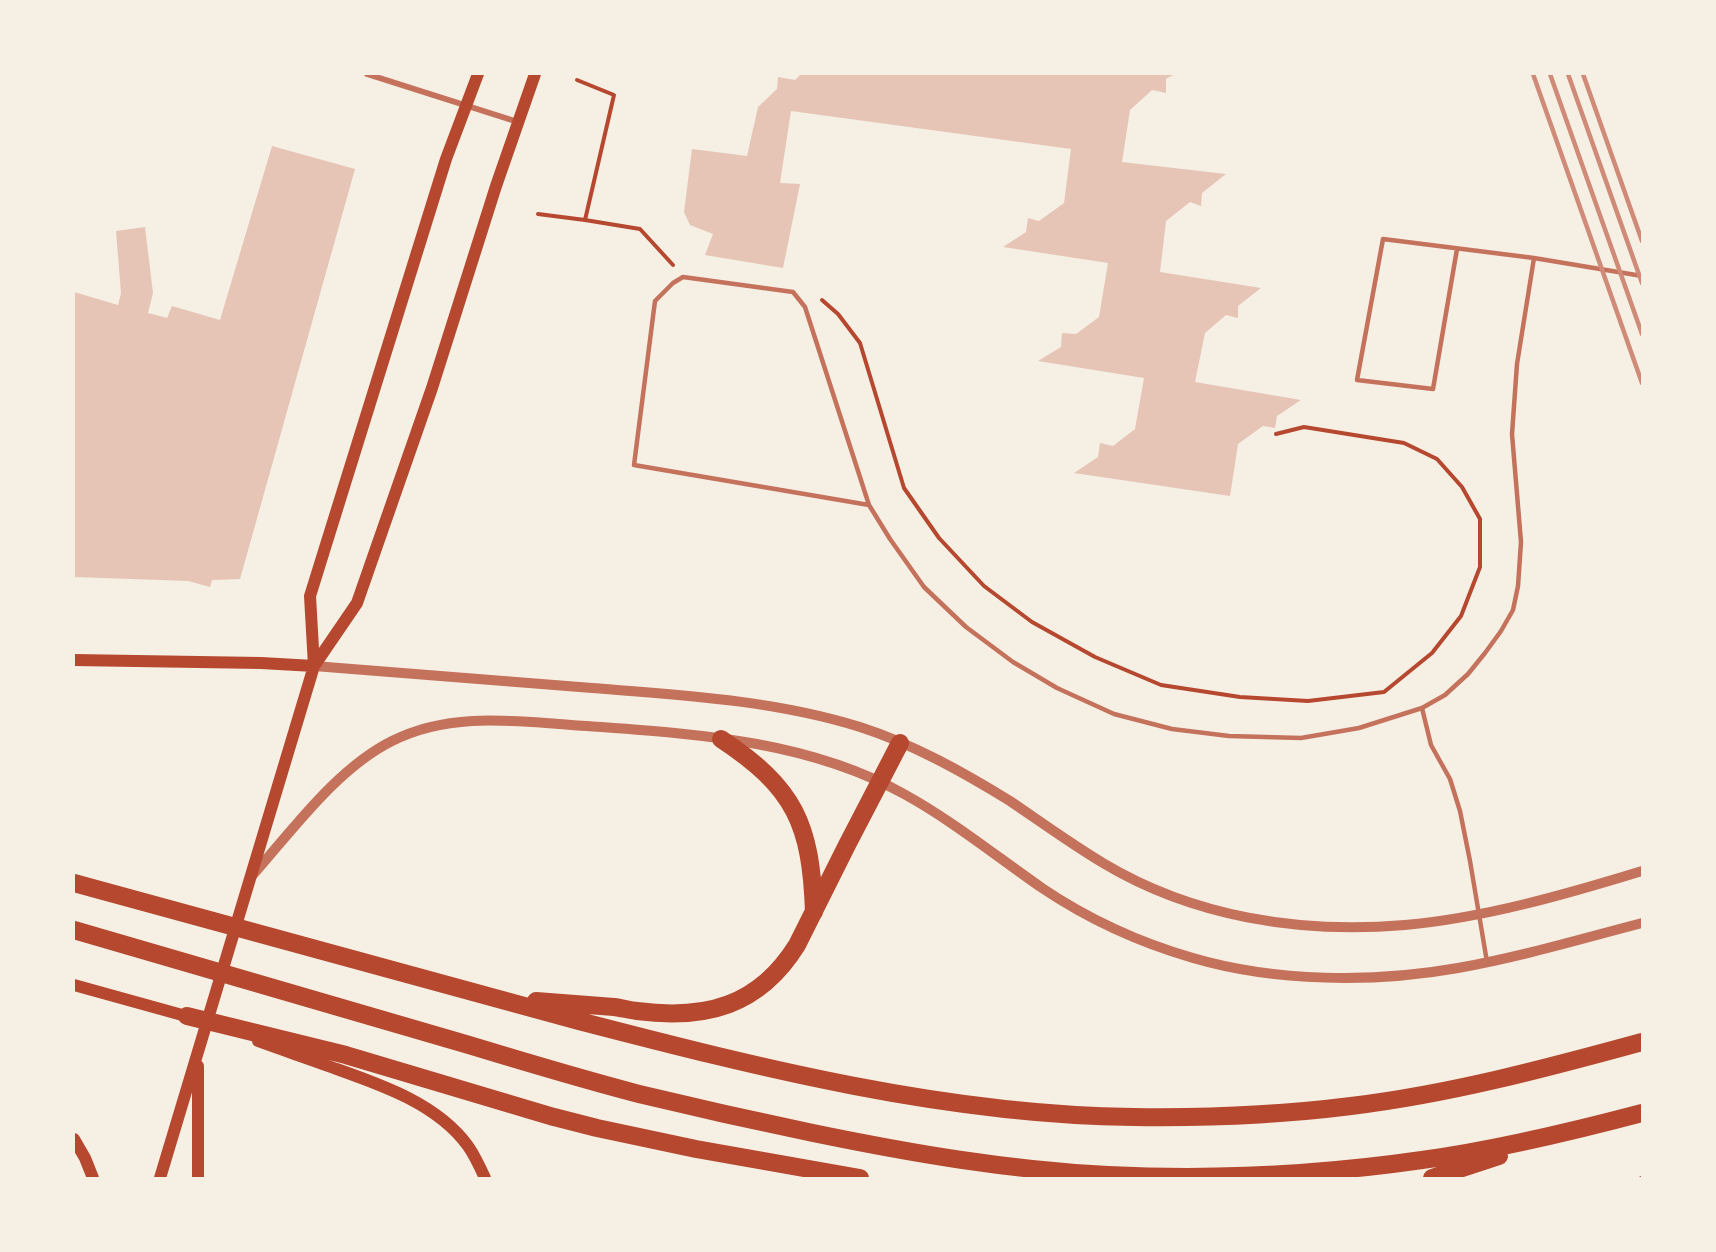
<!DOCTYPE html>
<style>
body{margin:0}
#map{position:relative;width:1716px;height:1252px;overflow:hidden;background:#f6efe4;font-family:"Nunito Sans",sans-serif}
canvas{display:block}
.frame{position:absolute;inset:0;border:75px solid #f6efe4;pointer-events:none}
</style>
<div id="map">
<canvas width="1716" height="1252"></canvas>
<div class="frame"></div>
</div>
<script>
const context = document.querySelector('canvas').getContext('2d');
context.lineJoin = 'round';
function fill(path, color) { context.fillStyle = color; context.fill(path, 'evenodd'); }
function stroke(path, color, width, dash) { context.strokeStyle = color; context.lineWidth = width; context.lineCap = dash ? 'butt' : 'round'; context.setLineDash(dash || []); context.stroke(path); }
const building = new Path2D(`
 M801,74h374l-9,5v14l-14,-3 -22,20 -8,52 104,12 -24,19 -1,13 -11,-4 -24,19 -6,51 101,16 -23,18v12l-12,-3 -21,18 -10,49 106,18 -24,16 -2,12 -12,-2 -25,18 -8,52 -156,-23 24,-16 2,-14 13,3 22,-17 9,-51 -106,-17 23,-14 1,-14 14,1 23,-17 9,-54 -105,-16 23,-15 2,-14 11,3 25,-18 7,-54 -280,-38 -11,72 20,1 -17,84 -78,-13 8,-21 -23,-9 -6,-13 8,-63 55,7 11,-49 19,-18 1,-12 17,3z
 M272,146l83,23 -115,410 -28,1 -2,7 -22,-6 -114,-4v-285l44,13 3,-12 -5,-62 29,-4 8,66 -5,20 19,5 5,-12 48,14z`);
const path = new Path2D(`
 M577,80l37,15 -29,125 55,9 33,36
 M538,214l47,6
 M822,300l16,14 22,29 44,145 35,50 45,48 48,36 63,35 66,28 79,12 68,4 76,-9 48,-39 29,-37 19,-49v-48l-18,-32 -25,-28 -33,-16 -100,-16 -28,7
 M1641,1178h1`);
const service = new Path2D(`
 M1457,249l-24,140 -76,-9 26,-141 151,19 108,18
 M869,505l-235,-40 21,-164 18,-18 10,-6 110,15 12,15 64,198 21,34 34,48 42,40 47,35 44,26 57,26 58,15 57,7 72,2 58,-10 63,-20 23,-13 23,-21 17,-21 16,-22 12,-21 5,-24 3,-44 -9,-108 5,-70 17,-106
 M1422,708l9,37 19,34 10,32 10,50 17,101`);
const minor = new Path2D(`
 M367,74l151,48`);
const tertiary = new Path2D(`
 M314,666c92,8 185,15 278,22 89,7 182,12 268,39 53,17 103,45 150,74 31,21 61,43 93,62 90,54 197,71 302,62 79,-7 162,-31 237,-54
 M251,877c41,-46 85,-108 141,-136 61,-31 129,-19 195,-15 108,8 220,14 317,68 49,27 92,62 138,94 46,31 99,55 151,70 82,24 181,25 265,10 62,-11 123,-29 184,-45`);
const secondary = new Path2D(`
 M74,660l187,3 53,3
 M314,666l-4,-70 136,-437 32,-85
 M74,985l119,33
 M258,1041c24,9 49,17 73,26 48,17 106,36 137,79 7,10 12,21 17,32
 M198,1066v112
 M74,1139l11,19 8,20
 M160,1178l154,-512 43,-63 75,-215 64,-202 39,-112`);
const motorway = new Path2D(`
 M721,739c74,49 90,85 93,173
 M74,883c168,46 336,93 505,138 181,47 367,94 555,96 72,1 146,-2 217,-11 99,-12 196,-38 291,-64
 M74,930c131,39 263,77 395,115 56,17 113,34 170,49 58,14 116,27 174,39 97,20 195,37 295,42 104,5 210,0 314,-15 74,-10 148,-28 220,-47
 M536,1001c26,2 52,4 78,6 8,1 15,3 23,4 69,9 122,-5 160,-66l50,-100 53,-102
 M187,1016l159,39 208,62 43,11 99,21 164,29
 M1432,1178l67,-22`);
const rail = new Path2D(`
 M1533,74l109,309
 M1550,74l92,260
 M1568,74l74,209
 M1583,74l59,167`);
fill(building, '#e6c5b7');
stroke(path, '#b5482f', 4);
stroke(service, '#c5725c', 4.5);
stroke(minor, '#c5725c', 6);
stroke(tertiary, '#c5725c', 10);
stroke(secondary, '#b5482f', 12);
stroke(motorway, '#b5482f', 18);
stroke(rail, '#cf8b77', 4.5);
</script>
